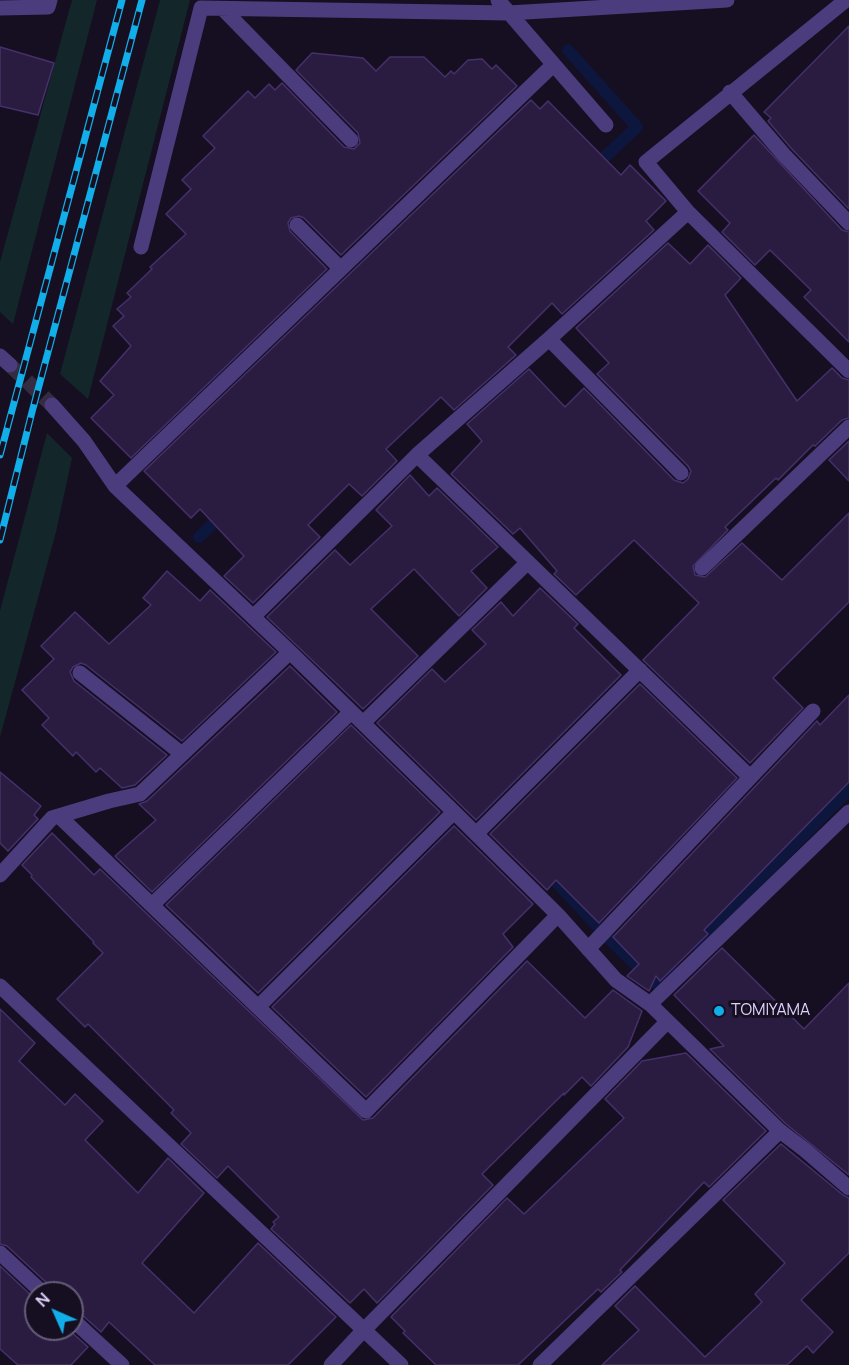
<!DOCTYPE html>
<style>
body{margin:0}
#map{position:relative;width:849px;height:1365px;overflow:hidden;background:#150f21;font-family:Manrope,sans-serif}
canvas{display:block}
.north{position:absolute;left:24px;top:1281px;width:60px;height:60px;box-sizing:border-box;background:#150f21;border:2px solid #655d79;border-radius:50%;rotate:315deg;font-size:16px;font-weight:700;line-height:24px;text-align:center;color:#ded2fc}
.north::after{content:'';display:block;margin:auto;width:21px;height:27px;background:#11aee9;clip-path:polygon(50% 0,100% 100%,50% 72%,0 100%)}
</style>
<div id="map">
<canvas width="849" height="1365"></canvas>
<div class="north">N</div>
</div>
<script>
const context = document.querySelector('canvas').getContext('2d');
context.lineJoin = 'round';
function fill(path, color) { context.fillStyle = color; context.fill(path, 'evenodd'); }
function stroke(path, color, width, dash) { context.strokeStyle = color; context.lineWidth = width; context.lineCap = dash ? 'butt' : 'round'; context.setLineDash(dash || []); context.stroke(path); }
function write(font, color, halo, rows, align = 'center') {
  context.font = font + ' Manrope,sans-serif'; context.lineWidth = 6; context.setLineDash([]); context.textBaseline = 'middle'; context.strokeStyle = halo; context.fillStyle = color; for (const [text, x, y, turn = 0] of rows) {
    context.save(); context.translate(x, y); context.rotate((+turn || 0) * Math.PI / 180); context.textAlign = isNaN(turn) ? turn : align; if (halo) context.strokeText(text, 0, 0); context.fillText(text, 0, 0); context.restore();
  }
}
const green = new Path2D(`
 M72,0h25l-84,324 -13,-12v-50z
 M160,0h30l-102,399 -28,-25z
 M47,433l25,25 -16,74 -56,205v-126z`);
const stream = new Path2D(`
 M568,50l69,77 -44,41
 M199,537l26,-25
 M544,869l71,76 40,38 15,-14
 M695,944l154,-154`);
const building = new Path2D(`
 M849,26v183l-58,-61 -23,-27 3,-3 -7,-6z
 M0,47l54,16 -16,52 -38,-9z
 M312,53l51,5 13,13 14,-14h34l21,20 6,-6 3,3 14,-14 14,-1 10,10 4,-4 21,21 -176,169 -37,-37 -5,-2 -8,2 -3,5 2,8 37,38 -196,189 -40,-40 23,-23 -14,-14 31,-35 -18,-20 11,-10 -7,-7 14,-12 -4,-4 25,-24 -2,-2 36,-33 -20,-20 25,-25 -9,-9 33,-32 -12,-12 45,-45 7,7 14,-14 6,6 7,-7 62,64 10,2 6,-6 -2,-10 -62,-63z
 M531,100l9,9 8,-8 73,74 9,-10 36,36 -20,20 8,9 -92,84 -10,-11 -44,44 8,8 -62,55 -13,-13 -55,52 11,12 -35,35 -13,-12 -41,41 12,12 -67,66 -29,-27 20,-20 -44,-47 -9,9 -47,-47z
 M754,135l88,95 7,2v110l-45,-45 7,-7 -41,-40 -15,15 -33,-33 8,-9 -32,-32z
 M668,243l22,21 18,-19 33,33 -16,17 72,106 35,-33 10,10 7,2v38l-7,2 -27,26 -2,-1 -35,35 -2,-2 -51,49 3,3 -35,36 2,9 10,2 37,-34 40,37 67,-67v89l-76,76 30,30 -53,55 -107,-103 56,-57 -65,-63 -58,55 -22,-21 3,-3 -37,-43 -7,6 -62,-60 31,-33 -15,-17 62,-55 36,38 19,-19 90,92 9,3 5,-4 3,-8 -3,-5 -91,-92 12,-11 -33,-35z
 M849,441v40l-20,-21z
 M410,475l19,21 8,-8 61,59 -27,24 16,17 -28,28 -45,-47 -43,40 47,47 -55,53 -96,-92 68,-67 15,15 42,-39 -16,-16z
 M167,571l33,30 10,-11 66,62 -94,89 -96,-76 -5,-2 -8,4 -3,5 4,9 93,74 -32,30 -13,3 -22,-20 -4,4 -20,-20 -3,4 -31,-31 7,-7 -27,-28 32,-31 -13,-13 34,-34 34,32 42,-39 -8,-7z
 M540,588l38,36 -4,4 47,47 -145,145 -99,-97 55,-54 13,13 41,-38 -14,-14 29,-28 12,14z
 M290,666l47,46 -185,180 -37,-36 41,-36 -17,-16 8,-3z
 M640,684l97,94 -138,145 -43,-43 -9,10 -57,-56z
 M849,695v87l-145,148 4,4 -48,47 -4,-5 -7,15 -22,-15 12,-12 -26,-27 204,-216 3,4z
 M351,725l89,87 -182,181 -92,-88z
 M0,772l41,34 -7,9 4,4 -30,32 -8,-8z
 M454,826l79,78 -30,30 10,13 -147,150 -94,-90z
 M52,833l42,42 6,-6 263,251 10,-2 154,-157 58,57 28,-28 29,21 -14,36 -37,39 -9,-9 -18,18v-2l-82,81 11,11 -116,118 -13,-14 -14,14 -79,-74 4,-5 -2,-2 6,-5 -51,-51 -11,12 -36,-34 10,-11 -20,-20 3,-3 -86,-86 -3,3 -28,-28 46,-46 -10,-10 1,-1 -63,-65 1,-2 -10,-10z
 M722,948l82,81 45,-46v192l-63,-51 -76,-75 14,-3 -50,-51z
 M0,1009l35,34 -16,18 46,44 10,-11 28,27 -18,19 53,53 30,-35 36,35 -62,70 52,50 64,-70 78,74 -48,48h-133l-46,-43 -8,10 -22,-20 -7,-2v-17h-20l-2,-7 -43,-40 -7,-2z
 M686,1053l80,78 -57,56 -5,-5 -84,88 2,2 -21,20 -3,-3 -80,76h-82l-33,-32 2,-2 -14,-14 116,-119 17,16 100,-96 -19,-19 37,-38z
 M781,1144l62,51 6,3v55l-48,47 32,32 -20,21 -6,-7 -20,19h-185l37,-35 -24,-24 20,-20 70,71 57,-55 -7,-8 30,-31 -62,-63z
 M0,1266l36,34v29h32l20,18 -17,18h-53l-18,-16z`);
const streetTunnel = new Path2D(`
 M10,365l42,40`);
const street = new Path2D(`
 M498,0l108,125
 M0,8l48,-1 2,-7
 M223,9l128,131
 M730,92l54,63 65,68
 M688,212l-42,-50 200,-162
 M297,225l43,43
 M141,247l60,-239 308,5 218,-13
 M549,339l132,134
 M0,356l10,9
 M52,405l32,36 31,45 175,166 164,160 104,103 58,65 34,24 130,127 25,19 44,38
 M417,455l333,322
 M115,486l438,-421
 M702,568l147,-141
 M253,617l164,-162 132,-116 139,-127 161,159
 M80,673l102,81
 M363,723l165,-161
 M59,816l307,295 192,-196
 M476,834l164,-164
 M0,875l52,-57 57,-17 31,-7 150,-142
 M152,905l199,-193
 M588,949l225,-238
 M0,986l401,379
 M650,1004l199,-192
 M258,1007l196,-195
 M0,1253l43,40
 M72,1319l50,46
 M331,1365l28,-30 308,-313
 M540,1365l240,-234`);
const rail = new Path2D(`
 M0,455l122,-455
 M0,540l32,-128 110,-412`);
const markers = [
 [719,1011,6,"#11aee9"]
];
const poiNames = [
 ["TOMIYAMA",731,1011]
];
fill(green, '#13272b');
stroke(stream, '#0d163c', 12);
fill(building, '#2a1c41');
stroke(building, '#46306b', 1.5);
stroke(streetTunnel, '#332c42', 15, [15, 8]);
stroke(street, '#4b3d7d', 15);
stroke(rail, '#11aee9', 7);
stroke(rail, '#150f21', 4.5, [14]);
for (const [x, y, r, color] of markers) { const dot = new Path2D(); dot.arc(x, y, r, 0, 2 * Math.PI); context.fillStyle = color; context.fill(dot); stroke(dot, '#150f21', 2); }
write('16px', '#ded2fc', '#150f21', poiNames, 'left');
</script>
